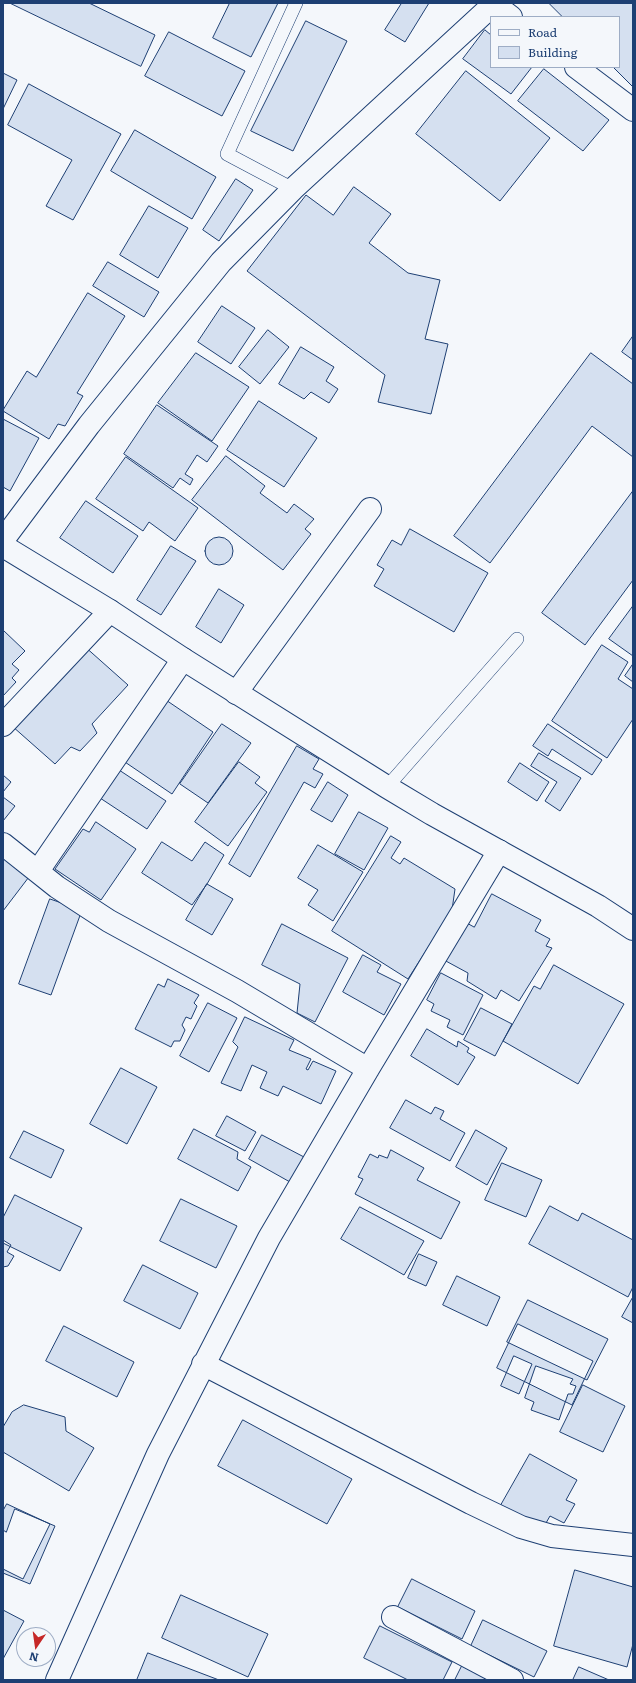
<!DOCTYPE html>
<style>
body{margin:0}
#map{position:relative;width:636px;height:1683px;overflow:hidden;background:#f4f7fb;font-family:Literata,serif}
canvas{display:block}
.frame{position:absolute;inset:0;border:4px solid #1d3f73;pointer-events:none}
.legend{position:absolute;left:490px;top:16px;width:130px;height:52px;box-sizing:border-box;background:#f4f7fb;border:1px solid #9eadc5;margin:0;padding:5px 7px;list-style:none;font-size:12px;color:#1d3f73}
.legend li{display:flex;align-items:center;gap:8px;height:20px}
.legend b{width:20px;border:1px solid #9eadc5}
.north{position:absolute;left:16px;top:1627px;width:40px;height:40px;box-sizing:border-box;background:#f4f7fb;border:1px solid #9eadc5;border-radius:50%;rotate:193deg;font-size:11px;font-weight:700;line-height:16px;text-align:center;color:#1d3f73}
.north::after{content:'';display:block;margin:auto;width:14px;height:18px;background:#c62828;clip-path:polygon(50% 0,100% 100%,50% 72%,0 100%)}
</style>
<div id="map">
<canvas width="636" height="1683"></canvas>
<div class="frame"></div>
<ul class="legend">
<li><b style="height:5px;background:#f4f7fb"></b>Road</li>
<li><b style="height:11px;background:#d5e0f0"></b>Building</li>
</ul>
<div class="north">N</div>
</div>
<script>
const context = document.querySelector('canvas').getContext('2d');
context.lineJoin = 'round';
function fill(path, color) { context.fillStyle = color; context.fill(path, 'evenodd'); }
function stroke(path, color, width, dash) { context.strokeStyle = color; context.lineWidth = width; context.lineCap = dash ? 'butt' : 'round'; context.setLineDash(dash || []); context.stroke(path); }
const building = new Path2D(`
 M10,3h79l66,32 -14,31z
 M230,3h48l-27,54 -38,-19z
 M402,3h27l-24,39 -20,-12z
 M549,3h84v84l-20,-20h6v-50h-56z
 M306,21l41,20 -54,110 -42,-20z
 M485,30l6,5v32h41l-21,27 -48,-35z
 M169,32l76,39 -23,45 -77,-40z
 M544,69l65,51 -26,31 -65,-50z
 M466,71l84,67 -50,63 -84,-67z
 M3,73l14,7 -14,29z
 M29,84l92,50 -48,86 -27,-14 26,-46 -64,-35z
 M135,130l81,47 -24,42 -81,-48z
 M236,179l17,11 -34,51 -16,-11z
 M354,187l37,27 -22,29 39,30 32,7 -15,59 23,5 -17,70 -53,-12 7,-27 -138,-104 59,-76 27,20z
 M149,206l39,22 -30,50 -38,-23z
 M108,262l51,30 -15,25 -51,-31z
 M88,293l37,23 -48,77 6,3 -18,30 -7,-2 -9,15 -46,-28v-1l24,-39 9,6z
 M222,306l33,22 -24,36 -33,-22z
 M268,330l21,17 -29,37 -21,-17z
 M633,336v24l-11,-8z
 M301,347l33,20 -8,14 12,8 -9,14 -18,-11 -7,7 -25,-15z
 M196,353l53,34 -37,54 -54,-38z
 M591,353l42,31v73l-41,-31 -102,137 -36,-27z
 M259,401l58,37 -33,49 -57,-37z
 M157,405l61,41 -11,16 -10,-7 -12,19 8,5 -3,6 -10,-7 -7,10 -49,-34z
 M3,419l36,19 -29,53 -7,-4z
 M226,456l39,30 -5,7 27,20 7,-9 20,15 -9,10 6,5 -28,36 -91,-70z
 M126,457l72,51 -23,33 -26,-19 -6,9 -47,-32z
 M633,491v89l-48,65 -43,-32z
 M86,501l52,35 -25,37 -53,-35z
 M410,529l78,44 -34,59 -80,-46 10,-17 -7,-4 15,-25 9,5z
 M205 551a14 14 0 1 1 28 0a14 14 0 1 1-28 0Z
 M171,546l25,15 -35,54 -24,-15z
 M219,589l25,16 -23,38 -25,-16z
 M633,606v50l-24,-17z
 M3,630l22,21 -13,13 7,6 -7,8 4,4 -13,14z
 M83,645l45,40 -36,39 5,9 -17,18 -9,-4 -16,17 -43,-38z
 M602,645l26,17 -10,17 15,10v30l-26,39 -55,-37z
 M633,664v18l-8,-6z
 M160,696l53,36 -41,62 -53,-36z
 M222,724l29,19 -43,60 -28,-19z
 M548,724l54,36 -10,15 -40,-26 -4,7 -15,-10z
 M297,746l22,13 -6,10 10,5 -8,14 -11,-6 -54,95 -21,-13z
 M539,753l42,25 -21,33 -15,-10 12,-19 -26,-16z
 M239,762l21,15 -5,6 12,9 -39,54 -33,-24z
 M520,763l29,19 -12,19 -29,-19z
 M116,768l50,33 -19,28 -50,-33z
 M3,775l8,7 -8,10z
 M328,782l20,13 -16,27 -21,-12z
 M3,797l12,9 -12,15z
 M359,812l29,16 -24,42 -29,-16z
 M96,822l40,27 -35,51 -46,-31 28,-40 6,3z
 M391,836l10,6 -10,16 9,6 4,-6 51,31 -3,21 -44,69 -76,-48z
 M162,842l30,19 13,-19 19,13 -17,29 -15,21 -50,-32z
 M318,845l45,27 -30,49 -25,-16 10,-15 -20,-12z
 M3,846l32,23 -32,42z
 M207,884l26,15 -21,36 -26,-15z
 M492,894l49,26 -6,11 15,8 -4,7 6,2 -33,53 -18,-11 -5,9 -29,-18 1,-8 -24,-13 21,-38 9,5z
 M50,899l32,11 -31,85 -32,-11z
 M282,924l66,34 -33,64 -18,-9 3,-29 -38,-19z
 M363,955l18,10 -4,7 24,12 -17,31 -41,-23z
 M554,965l70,39 -46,80 -75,-43 31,-55 6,3z
 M441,973l42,22 -20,40 -16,-8 3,-7 -19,-9 3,-7 -7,-4z
 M168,979l31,16 -5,8 3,3 -6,13 -5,-2 -4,8 3,5 -5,11h-6l-3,6 -36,-18 23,-45 6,3z
 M208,1003l29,15 -28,54 -29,-16z
 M481,1008l31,16 -17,32 -31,-16z
 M245,1017l49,23 -5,10 22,9 -5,10 2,1 5,-9 23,10 -15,33 -38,-18 -5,10 -18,-8 7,-16 -15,-7 -11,26 -20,-8 17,-36 -5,-5z
 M427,1029l30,18 1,-6 11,7 -2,4 8,5 -17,28 -47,-29z
 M121,1068l36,19 -30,57 -37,-20z
 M406,1100l25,14 4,-7 9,4 -4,8 25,14 -15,28 -60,-33z
 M227,1116l29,16 -11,19 -29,-15z
 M194,1129l44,23 -1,7 14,8 -13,24 -60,-32z
 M476,1130l31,18 -20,37 -31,-18z
 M24,1131l40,19 -13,28 -41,-20z
 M262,1135l42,22 -14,25 -41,-23z
 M391,1150l33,18 -7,12 43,22 -19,37 -86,-45 8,-15 -5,-2 12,-23 8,4 1,-3 8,3z
 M502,1163l40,17 -16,37 -41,-17z
 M15,1195l67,33 -22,43 -57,-28v-25z
 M181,1199l56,27 -21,42 -56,-27z
 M550,1206l28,15 4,-8 51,27v47l-5,10 -99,-53z
 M360,1207l64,34 -20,34 -63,-36z
 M3,1240l8,5 -4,7 7,4 -6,10 -5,1z
 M419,1254l18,8 -11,24 -18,-8z
 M143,1265l55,28 -18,36 -56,-28z
 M457,1276l43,21 -13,29 -44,-21z
 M633,1297v26l-11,-6z
 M528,1300l80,39 -21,41 -80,-38z
 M518,1324l75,37 -21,44 -75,-37z
 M64,1326l70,36 -17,35 -71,-36z
 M514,1356l18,8 -13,30 -18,-8z
 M536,1366l37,13 -3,5 6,2 -3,8h-5l-9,26 -28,-10 3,-8 -9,-4z
 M583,1385l42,21 -22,46 -43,-20z
 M24,1405l41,12 1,14 28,17 -25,43 -66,-39v-25l9,-15z
 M243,1420l109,59 -25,45 -109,-58z
 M530,1454l47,26 -11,20 9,4 -11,19 -14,-7 -8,14 -42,-23z
 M7,1504l43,20 -27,55 -20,-10v-58z
 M15,1509l40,17 -25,58 -27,-11v-43l3,2z
 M575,1570l58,17v57l-6,23 -73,-21z
 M412,1579l63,32 -13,28 -64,-32z
 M181,1595l87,39 -20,43 -86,-39z
 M3,1610l21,11 -21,38z
 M483,1620l64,31 -13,26 -63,-31z
 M380,1626l72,36 -9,18h-35l-44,-22z
 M148,1653l71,27h-82z
 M462,1666l27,14h-34z
 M579,1667l30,13h-36z`);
const service = new Path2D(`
 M293,189l-66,-35 69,-151
 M387,787l130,-148`);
const minor = new Path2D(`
 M494,4l17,13
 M576,67l57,43
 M3,540l86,-115 132,-163 72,-73 202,-186
 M236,693l134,-184
 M3,725l107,-114
 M3,844l54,43 52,34 128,70 131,78
 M38,871l145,-212
 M203,1364l268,139 50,24 31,9 81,9
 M393,1617l119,63
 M57,1680l101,-226 111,-216 99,-169 131,-218`);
const tertiary = new Path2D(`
 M3,546l107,65 73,48 204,128 45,27 166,92 35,23`);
fill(building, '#d5e0f0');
stroke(building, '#1d3f73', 1);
stroke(service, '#1d3f73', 14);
stroke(minor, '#1d3f73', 24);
stroke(tertiary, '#1d3f73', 24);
stroke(service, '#f4f7fb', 13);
stroke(minor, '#f4f7fb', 22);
stroke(tertiary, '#f4f7fb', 22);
</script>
